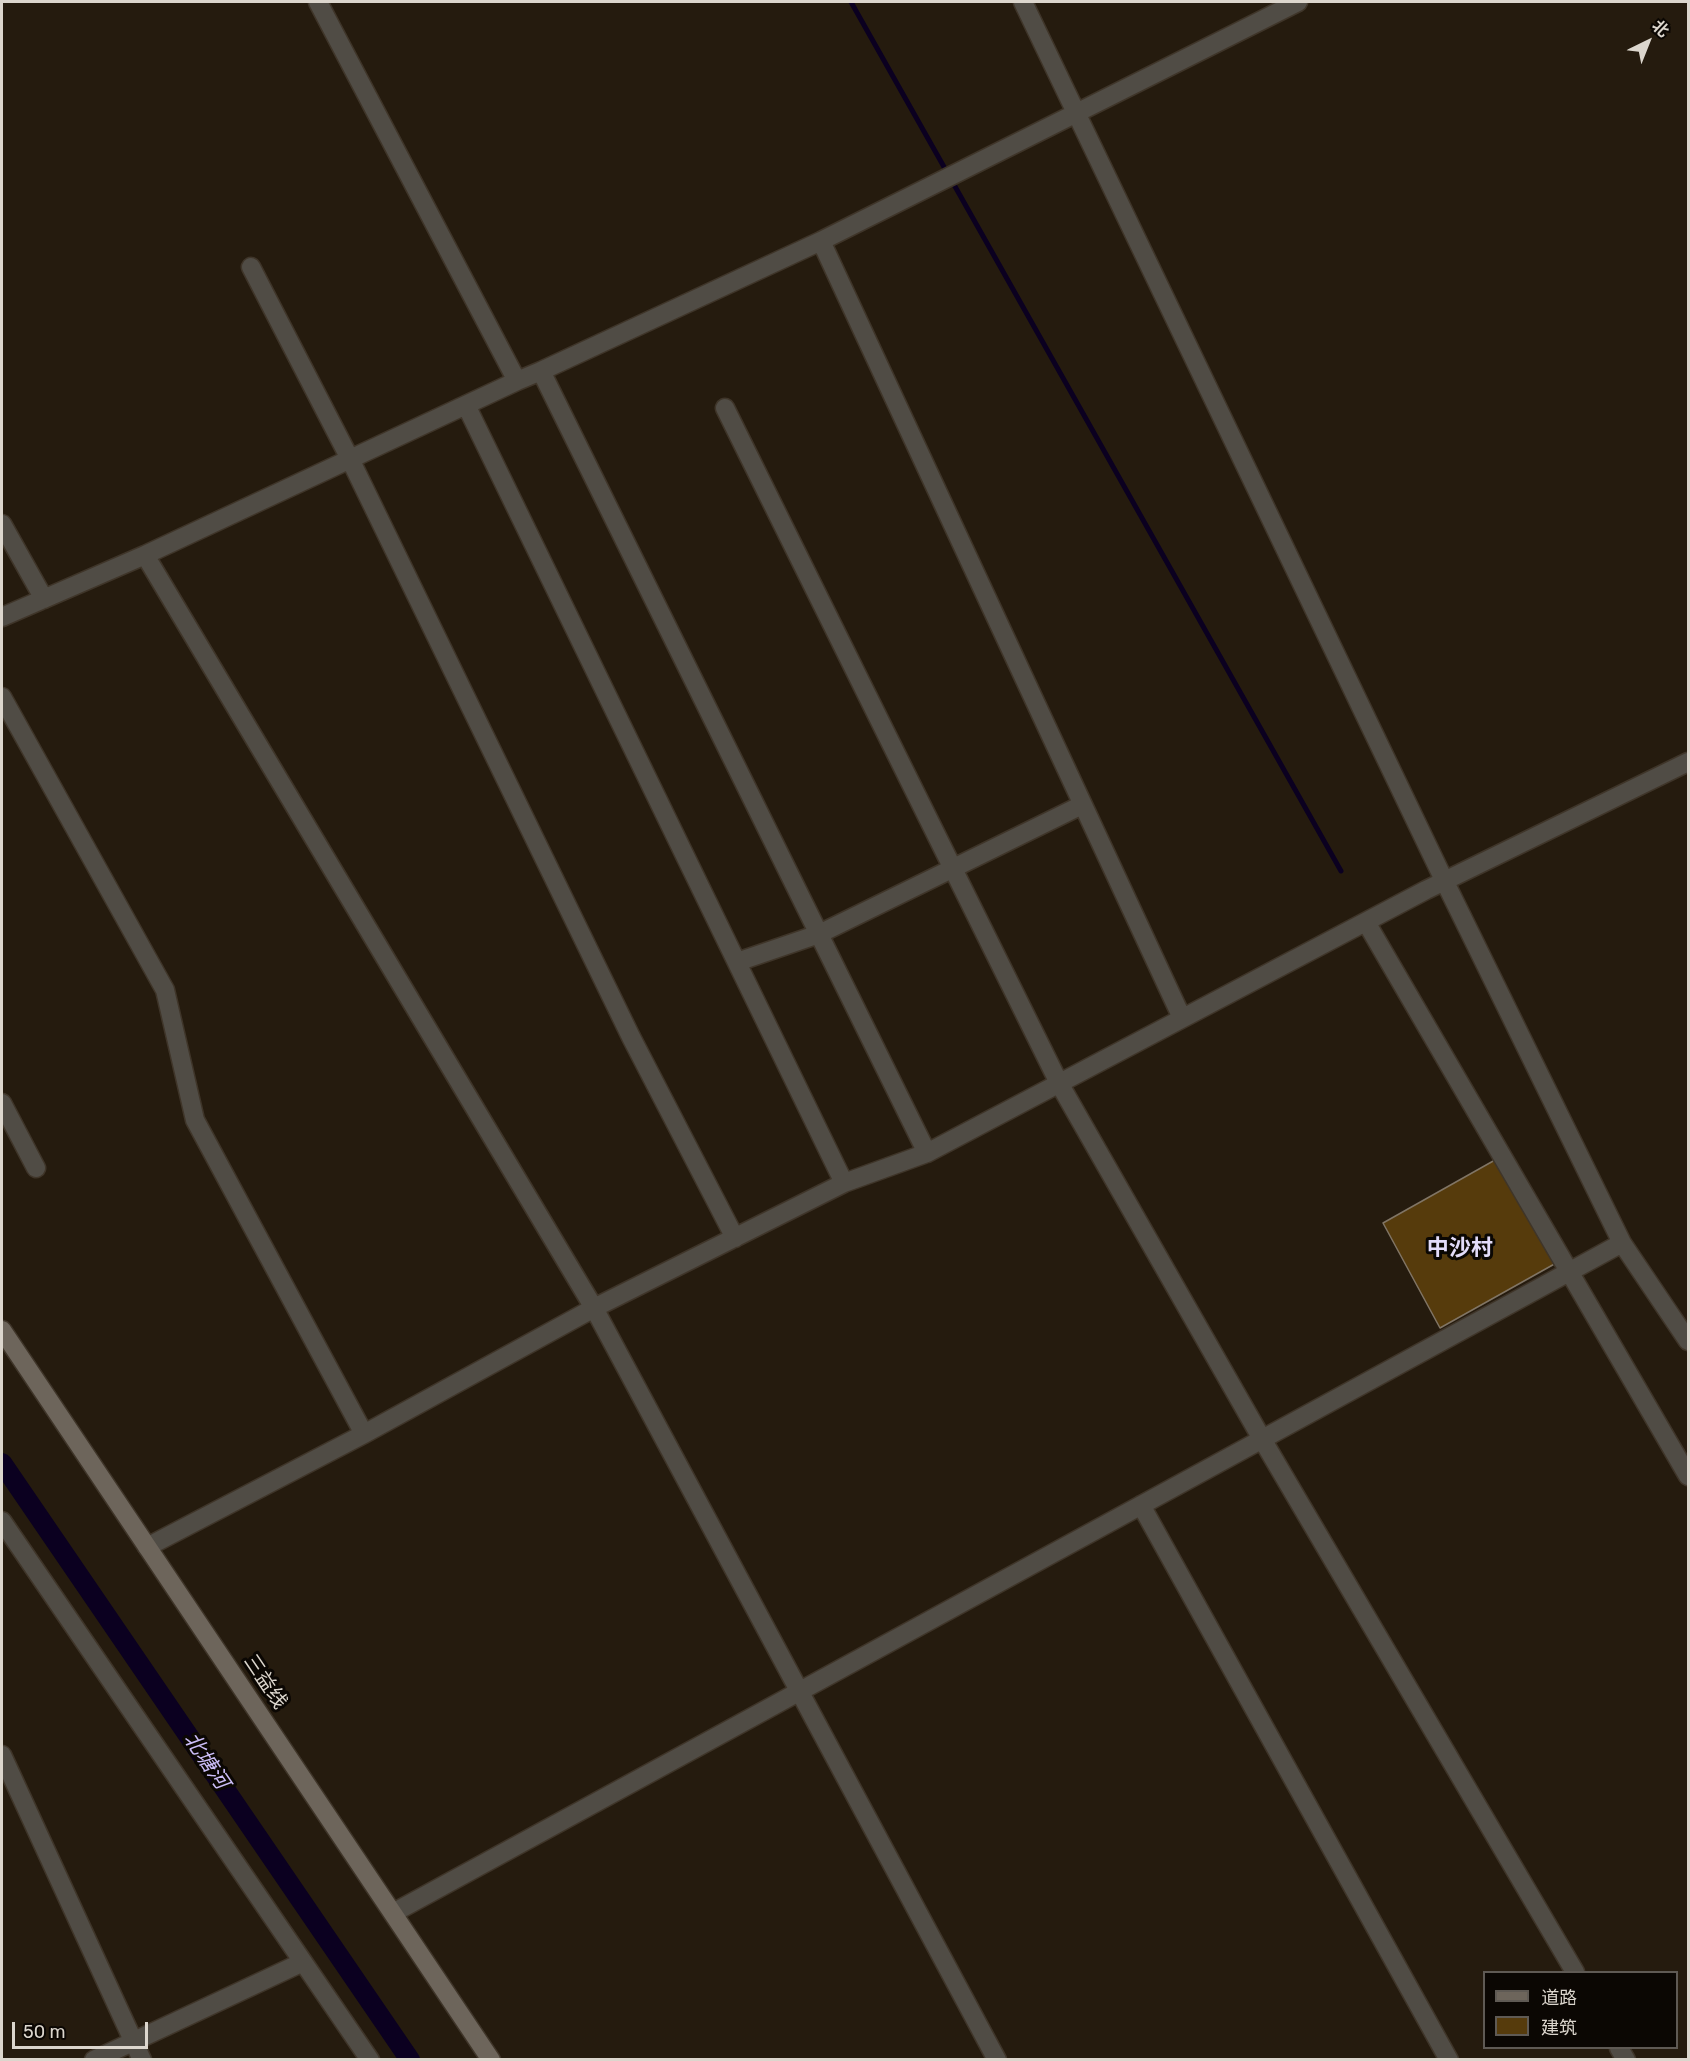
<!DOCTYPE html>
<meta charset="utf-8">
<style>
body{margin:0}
#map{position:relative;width:1690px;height:2061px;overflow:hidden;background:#251b0e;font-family:Rubik,"Noto Sans SC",sans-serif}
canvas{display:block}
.frame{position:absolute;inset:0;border:3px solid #dcd6cd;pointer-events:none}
.legend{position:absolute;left:1483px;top:1971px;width:195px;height:78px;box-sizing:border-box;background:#0b0703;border:2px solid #5f5a54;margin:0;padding:8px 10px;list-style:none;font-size:18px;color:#dcd6cd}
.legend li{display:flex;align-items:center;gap:12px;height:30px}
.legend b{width:30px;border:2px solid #5f5a54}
.north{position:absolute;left:1618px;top:12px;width:60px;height:60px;-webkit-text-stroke:4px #0b0703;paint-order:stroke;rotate:43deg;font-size:16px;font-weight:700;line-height:24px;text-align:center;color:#dcd6cd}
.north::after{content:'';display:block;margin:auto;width:21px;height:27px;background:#dcd6cd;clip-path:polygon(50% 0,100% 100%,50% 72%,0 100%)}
.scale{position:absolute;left:12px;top:2022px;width:136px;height:27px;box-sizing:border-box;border:3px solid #dcd6cd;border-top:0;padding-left:8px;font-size:18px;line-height:21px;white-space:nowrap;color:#dcd6cd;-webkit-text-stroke:4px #0b0703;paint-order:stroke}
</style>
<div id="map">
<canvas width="1690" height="2061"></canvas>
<div class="frame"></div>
<ul class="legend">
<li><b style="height:8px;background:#6d655b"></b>道路</li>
<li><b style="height:16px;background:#563b0c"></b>建筑</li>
</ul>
<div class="north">北</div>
<div class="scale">50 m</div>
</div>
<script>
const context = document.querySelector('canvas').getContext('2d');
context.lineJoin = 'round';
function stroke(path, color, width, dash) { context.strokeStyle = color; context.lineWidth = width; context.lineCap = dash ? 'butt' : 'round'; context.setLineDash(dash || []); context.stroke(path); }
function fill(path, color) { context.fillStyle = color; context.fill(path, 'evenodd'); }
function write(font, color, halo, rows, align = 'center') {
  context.font = font + ' Rubik,"Noto Sans SC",sans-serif'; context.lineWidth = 6; context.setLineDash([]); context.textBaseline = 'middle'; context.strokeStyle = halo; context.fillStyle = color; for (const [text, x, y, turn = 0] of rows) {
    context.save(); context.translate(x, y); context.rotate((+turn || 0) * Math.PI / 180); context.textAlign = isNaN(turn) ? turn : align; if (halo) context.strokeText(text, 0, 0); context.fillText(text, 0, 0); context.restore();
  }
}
const stream = new Path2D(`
 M851,2l490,869`);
const canal = new Path2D(`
 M2,1463l408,597`);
const building = new Path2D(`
 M1495,1160l63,102 -118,66 -57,-105z`);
const street = new Path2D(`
 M821,241l361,777
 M251,267l99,192 281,578 104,201
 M541,371l280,-130 477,-239
 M517,381l24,-10 386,782
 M466,405l378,778
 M725,408l334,675 203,356 313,533
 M2,524l42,75
 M145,555l449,753 403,752
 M2,617l143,-62 372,-174 -199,-379
 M2,697l163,293 30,130 169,314
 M1366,922l322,554
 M737,962l82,-28 263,-129
 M2,1103l34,65
 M1622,1243l66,98
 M1141,1505l308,555
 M2,1521l368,539
 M147,1547l217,-113 230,-126 250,-125 83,-30 499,-263 262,-128
 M2,1755l140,305
 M393,1913l1229,-670 -178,-363 -421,-878
 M1619,2048l7,12
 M94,2060l209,-98`);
const secondary = new Path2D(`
 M2,1330l489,730`);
const streetNames = [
 ["三益线",265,1682,56]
];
const waterNames = [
 ["北塘河",206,1761,56]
];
const quarterNames = [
 ["中沙村",1460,1249]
];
stroke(stream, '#0b0020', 5);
stroke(canal, '#0b0020', 20);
fill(building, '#563b0c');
stroke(building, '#817565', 1.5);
stroke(street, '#3f3529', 21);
stroke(secondary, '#3f3529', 21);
stroke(street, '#504c45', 18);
stroke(secondary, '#6d655b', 18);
write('20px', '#dcd6cd', '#0b0703', streetNames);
write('italic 21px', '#cbbdf7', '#0b0703', waterNames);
write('bold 22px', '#e3dcf9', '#0b0703', quarterNames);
</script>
